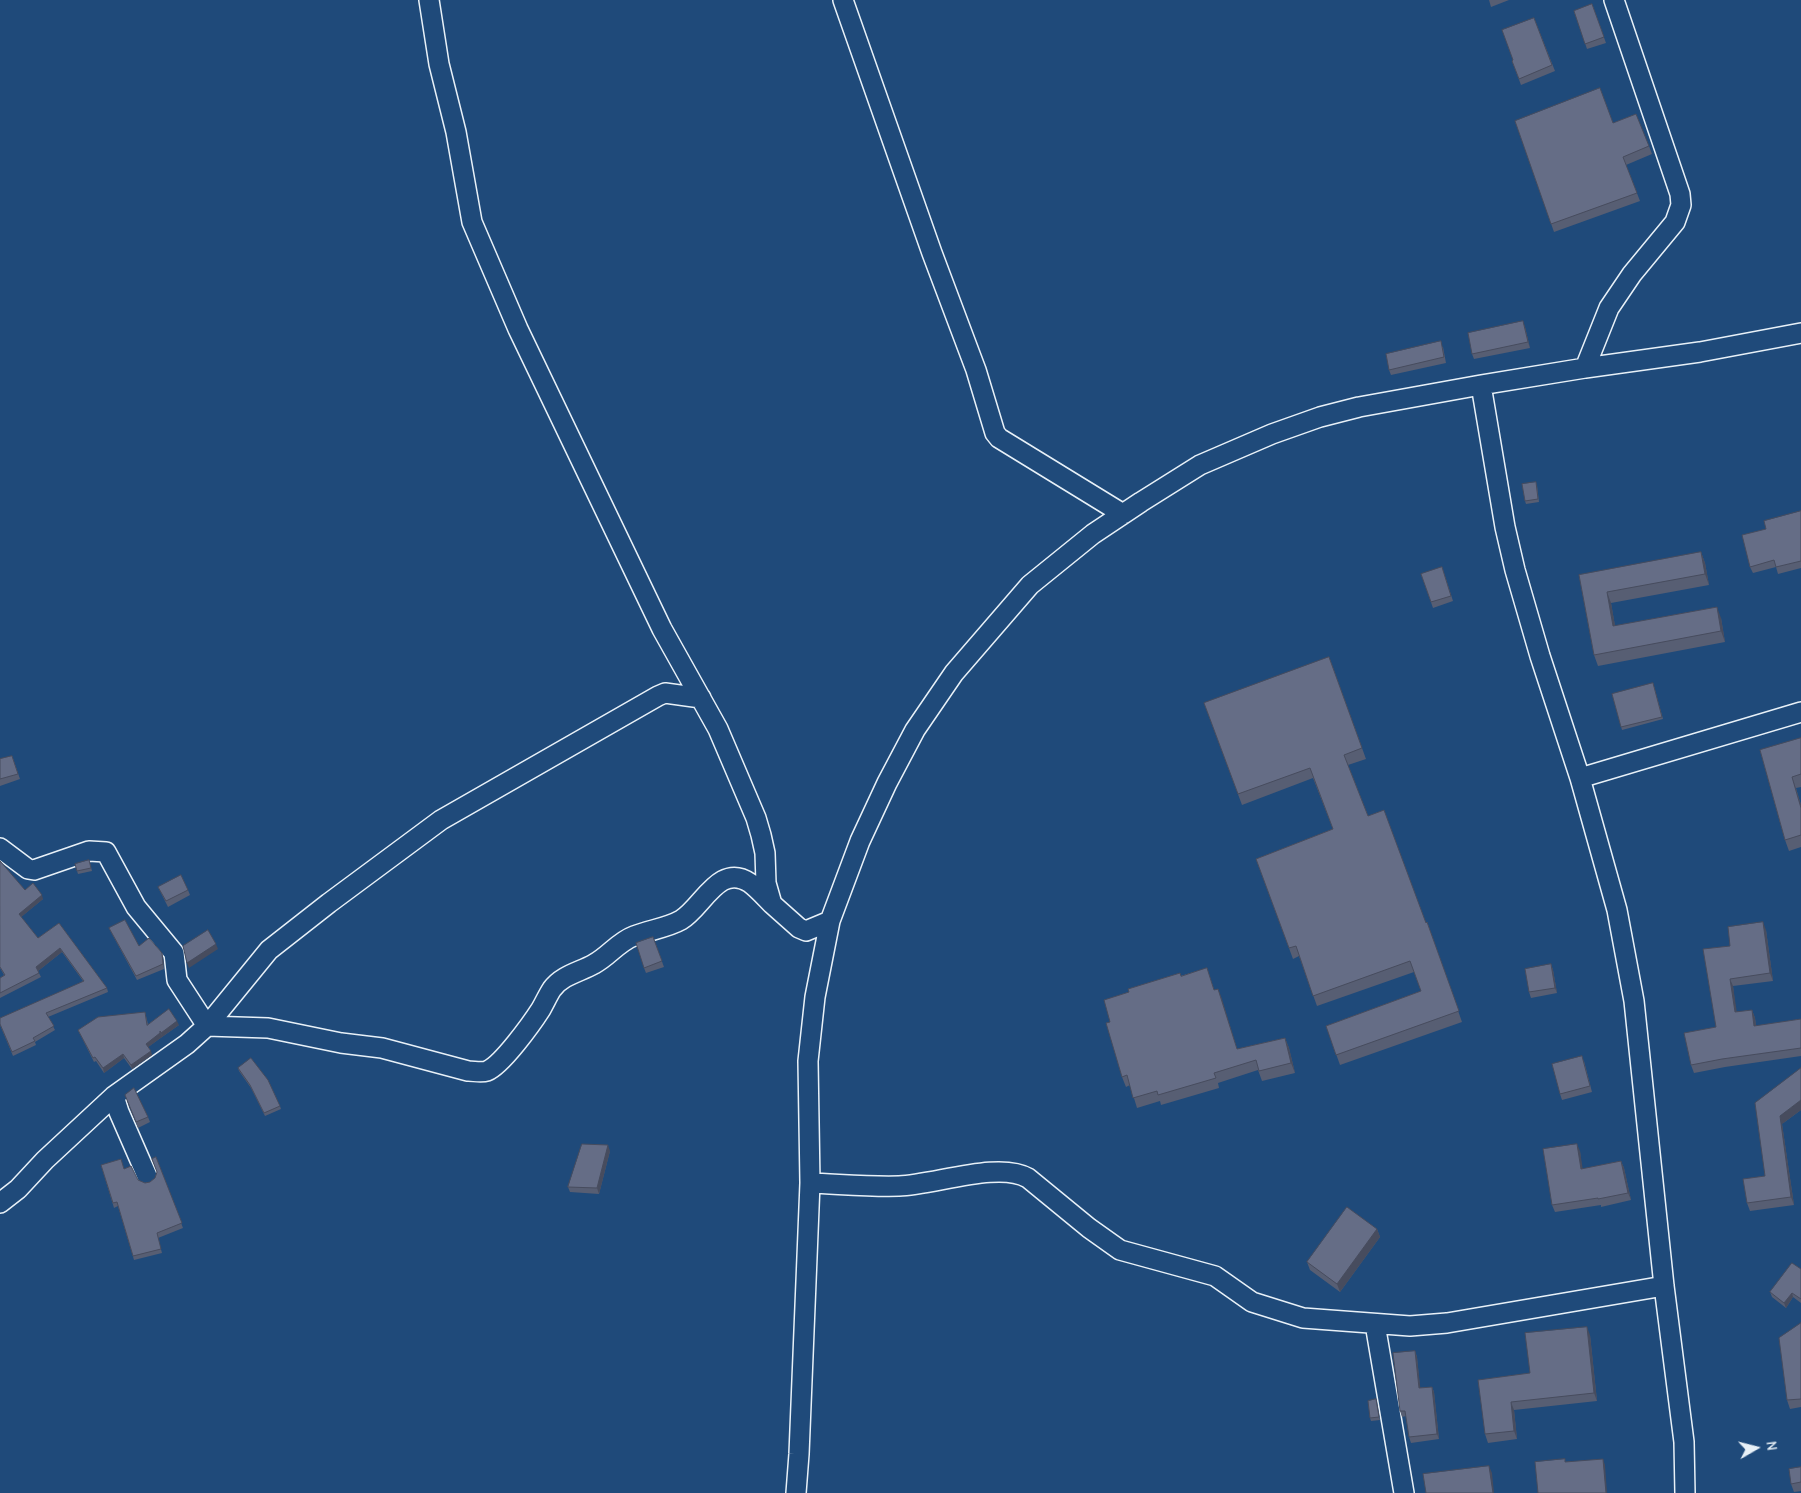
<!DOCTYPE html>
<style>
body{margin:0}
#map{position:relative;width:1801px;height:1493px;overflow:hidden;background:#1f4a7a;font-family:"Comic Neue",sans-serif}
canvas{display:block}
.north{position:absolute;left:1731px;top:1423px;width:50px;height:50px;-webkit-text-stroke:4px #1f4a7a;paint-order:stroke;rotate:82deg;font-size:14px;font-weight:700;line-height:20px;text-align:center;color:#e8f1f8}
.north::after{content:'';display:block;margin:auto;width:18px;height:22px;background:#e8f1f8;clip-path:polygon(50% 0,100% 100%,50% 72%,0 100%)}
</style>
<div id="map">
<canvas width="1801" height="1493"></canvas>
<div class="north">N</div>
</div>
<script>
const context = document.querySelector('canvas').getContext('2d');
context.lineJoin = 'round';
function stroke(path, color, width, dash) { context.strokeStyle = color; context.lineWidth = width; context.lineCap = dash ? 'butt' : 'round'; context.setLineDash(dash || []); context.stroke(path); }
function fill(path, color) { context.fillStyle = color; context.fill(path, 'evenodd'); }
const minor = new Path2D(`
 M429,0l10,64 17,68 16,90 46,107 144,300 56,100 38,89 5,17 4,18 1,30 6,21 27,24 7,3 24,-10
 M843,0l89,253 44,117 19,63 4,5 124,76
 M1585,368l24,-60 23,-34 43,-52 6,-17 -1,-11 -66,-194
 M1481,385l24,142 10,43 25,86 40,122 37,132 17,91 30,285 20,156 1,51
 M1580,778l221,-66
 M0,848l28,21 6,1 55,-19 17,1 30,55 38,46 3,27 30,46 61,2 73,15 41,5 86,23c6,0 13,2 19,0 15,-6 45,-48 54,-62 4,-7 7,-14 11,-20 10,-14 28,-17 42,-25 15,-8 24,-22 40,-28 15,-6 33,-8 47,-16 22,-13 38,-58 69,-37 8,6 15,14 22,21
 M114,1096l5,16 28,64
 M810,1183c29,1 59,4 89,3 35,-1 100,-25 129,-8l61,50 31,22 95,26 37,26 51,16 107,8 37,-3 217,-37
 M0,1203l18,-14 27,-29 69,-64 73,-52 20,-18 62,-76 60,-47 112,-83 217,-124 7,-3 36,5
 M1375,1324l29,169
 M796,1493l3,-39 11,-271 -2,-122 7,-64 15,-76 30,-80 27,-58 28,-53 39,-57 76,-88 63,-51 48,-32 59,-37 72,-31 48,-17 39,-10 122,-22 104,-17 115,-16 101,-19`);
const wall = new Path2D(`
 M1489,0h20l-18,7z
 M1592,4l14,39 -19,6 -13,-38z
 M1534,18l21,53 -34,14 -9,-24 1,-1z
 M1515,121l98,2 36,23 3,8 -26,11 14,36 -86,31z
 M1525,327l5,21 -56,11 -2,-5z
 M1443,347l3,16 -55,12 -2,-5z
 M1537,485l2,17 -13,2 -1,-3z
 M1801,511v57l-23,6 -2,-7 -23,6 -3,-6 16,-38z
 M1701,552l4,11 4,22 -98,18 4,23 106,-8 4,24 -127,24 -4,-11 -15,-80z
 M1442,567l11,34 -20,7 -12,-34z
 M1329,657l37,102 -18,6 20,51 58,107 1,-1 35,100 -122,43 -14,-39 95,-35 -7,-19 -97,34 -18,-50 -6,3 -37,-100 77,-30 -20,-51 -71,27 -38,-102z
 M1653,683l10,36 -41,11 -10,-36z
 M1801,738v49l-5,1 5,17v42l-12,4 -4,-11 -25,-90z
 M12,756l8,23 -20,7v-27z
 M89,860l3,11 -14,3 -1,-3z
 M0,861l25,29 18,9 -22,18 17,21 21,-15 48,65 1,4 -60,25 7,13 -20,12 1,3 -23,11 -13,-31 83,-44 -21,-29 -24,19 3,6 -41,21v-20l4,-3 -4,-7z
 M158,887l30,3 2,5 -22,12z
 M109,928l30,18 23,7 1,5 1,11 -27,11 -26,-48z
 M1766,930l7,51 -40,5 3,26 16,-2 3,8 1,8 45,-7v37l-76,11 -31,6 -3,-8 25,-38 14,-81z
 M653,937l11,30 -18,6 -2,-5z
 M1551,964l2,6 4,23 -26,5 -2,-6z
 M1207,968l7,22 4,-1 19,60 48,-11 4,10 6,25 -33,8 -4,-11 -40,13 1,5 -58,17 -1,-4 -23,7 -7,-23 -4,2 -4,-10 -12,-55 71,-46z
 M145,1012l3,12 31,1 -17,12 -1,-2 1,2 -14,10 4,8 -20,14 -8,-11 -20,15 -8,-12 -2,1 -16,-32z
 M1584,1061l8,31 -30,8 -2,-6z
 M238,1068l42,38 1,3 -16,7 -14,-28 -12,-17z
 M1801,1068v42l-19,14 12,81 -44,6 -3,-8 18,-27z
 M125,1095l23,22 2,5 -12,6z
 M610,1151l-11,43 -29,-2 -2,-5z
 M1580,1151l2,18 39,-8 3,7 7,32 -30,7v-2l-46,7 -3,-7z
 M156,1157l27,71 -25,10 4,15 -28,7 -16,-54 -4,2 -13,-43 23,4 14,11 7,3 5,-1 5,-4 2,-6z
 M1377,1229l3,8 -40,55 -30,-22 -3,-8z
 M1801,1269v34l-8,-6 -7,11 -14,-11 -2,-5z
 M1801,1323v84l-11,2 -3,-9z
 M1590,1335l7,66 -83,9 3,29 -29,4 -3,-9 45,-61z
 M1415,1351l2,6 3,31 12,-1 2,5 5,47 -28,4 -2,-6 -3,-21 -4,1 -2,-6z
 M1376,1399l4,21 -9,1 -1,-3z
 M1801,1467v24l-7,1 -3,-8z`);
const shadedWall = new Path2D(`
 M1523,321l2,6 5,21 -2,-6z
 M1701,552l4,11 4,22 -4,-11z
 M1607,592l4,11 6,34 -4,-11z
 M1717,607l4,11 4,24 -4,-11z
 M1792,777l9,28v3z
 M42,895l1,4 -23,19 -1,-4z
 M1763,922l3,8 7,51 -3,-8z
 M216,944l2,5 -29,19 -2,-5z
 M60,948l2,4 -24,19 -2,-4z
 M162,953l1,5 1,11 -1,-5z
 M1551,964l2,6 4,23 -2,-5z
 M1730,979l3,7 5,34 -3,-8z
 M1218,989l4,10 18,60 -3,-10z
 M1752,1010l3,8 2,15 -3,-7z
 M177,1021l2,4 -17,12 -1,-4z
 M160,1031l2,6 -15,11 -1,-4z
 M1285,1038l4,10 6,25 -4,-10z
 M151,1051l1,4 -20,14 -1,-4z
 M123,1054l1,4 -20,15 -1,-5z
 M1801,1100v10l-19,14 12,81 -3,-8 -11,-81z
 M1577,1144l3,7 4,26 -3,-8z
 M608,1145l2,6 -11,43 -2,-6z
 M1621,1161l3,7 7,32 -3,-7z
 M1377,1229l3,8 -40,55 -3,-8z
 M1792,1293l1,4 -7,11 -2,-5z
 M1587,1327l3,8 7,66 -3,-8z
 M1415,1351l2,6 4,37 -2,-6z
 M1432,1387l2,5 5,47 -2,-5z
 M1511,1402l3,8 3,29 -3,-8z
 M1603,1459l2,6 2,28h-1z
 M1489,1466l3,7 2,20h-1z`);
const building = new Path2D(`
 M1592,4l12,33 -19,7 -11,-33z
 M1534,18l18,47 -33,14 -7,-18 1,-1 -11,-30z
 M1600,88l13,35 23,-9 13,32 -26,11 14,36 -86,31 -36,-103z
 M1523,321l5,21 -56,12 -4,-21z
 M1441,341l3,16 -55,13 -3,-16z
 M1536,482l2,17 -13,2 -3,-17z
 M1801,511v50l-25,6 -2,-7 -24,7 -8,-32 24,-6 -2,-8z
 M1701,552l4,22 -98,18 6,34 104,-19 4,24 -127,24 -15,-80z
 M1442,567l9,29 -20,6 -10,-28z
 M1329,657l33,91 -18,7 24,61 16,-6 42,113 1,-1 32,89 -123,44 -10,-29 95,-35 -11,-30 -97,35 -17,-50 -7,2 -33,-89 77,-30 -23,-61 -72,26 -34,-91z
 M1653,683l9,34 -41,10 -9,-33z
 M1801,738v36l-9,3 9,31v27l-16,5 -25,-90z
 M12,756l6,18 -18,5v-20z
 M89,860l2,8 -14,3 -2,-7z
 M0,861l25,29 8,-7 9,12 -23,19 19,24 21,-15 48,65 -61,25 8,13 -21,12 2,3 -23,11 -12,-28v-6l84,-37 -24,-33 -24,19 3,6 -39,20v-15l5,-3 -5,-8z
 M181,875l7,15 -22,11 -8,-14z
 M125,920l14,26 10,-8 13,15 1,11 -27,12 -27,-48z
 M1763,922l7,51 -40,6 5,33 17,-2 2,16 47,-7v29l-79,11 -31,6 -7,-32 32,-6 -13,-78 27,-3 -2,-19z
 M208,930l8,14 -29,19 -4,-17z
 M653,937l9,24 -18,7 -8,-25z
 M1551,964l4,24 -26,4 -4,-23z
 M1207,968l7,22 4,-1 19,60 48,-11 6,25 -32,8 -3,-11 -42,13 2,5 -58,17 -1,-4 -24,7 -6,-23 -5,2 -16,-54 4,-1 -6,-22 25,-8 -1,-3 52,-16 1,3z
 M169,1009l8,12 -16,12 -1,-2v2l-14,11 5,7 -20,14 -8,-11 -20,14 -8,-11 -2,1 -15,-28 20,-13 47,-5 2,13z
 M1582,1056l8,30 -30,8 -8,-30z
 M251,1058l17,22 12,26 -16,7 -14,-28 -12,-17z
 M1801,1068v32l-21,16 11,81 -44,6 -4,-24 22,-3 -10,-73z
 M134,1088l14,29 -12,5 -11,-27z
 M582,1144l26,1 -11,43 -29,-1z
 M1577,1144l4,25 40,-8 7,32 -30,6v-1l-46,7 -9,-56z
 M156,1157l26,66 -25,10 4,16 -28,7 -16,-54 -4,1 -12,-38 20,-6 3,10 7,-3 7,14 7,3 5,-1 5,-4 2,-6 -5,-13z
 M1347,1207l30,22 -40,55 -30,-22z
 M1792,1263l9,6v30l-9,-6 -8,10 -14,-11z
 M1801,1323v76l-14,1 -8,-62z
 M1587,1327l7,66 -83,9 3,29 -29,3 -7,-54 52,-7 -5,-40z
 M1415,1351l4,37 13,-1 5,47 -28,3 -4,-26h-5l-7,-58z
 M1376,1399l3,18 -9,1 -2,-17z
 M1565,1459v3l38,-3 3,34h-68l-3,-31z
 M1489,1466l4,27h-67l-3,-19z
 M1801,1467v15l-10,2 -2,-15z`);
stroke(minor, '#e8f1f8', 22);
stroke(minor, '#1f4a7a', 19);
fill(wall, '#575e73');
fill(shadedWall, '#474c5e');
fill(building, '#656d86');
stroke(building, '#474c5e', 1);
</script>
